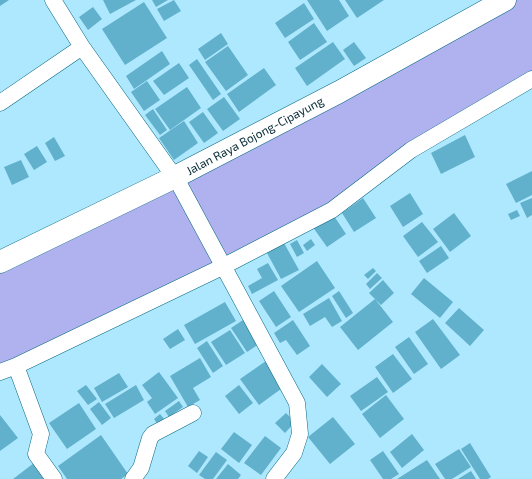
<!DOCTYPE html>
<style>
body{margin:0}
canvas{display:block;background:#aee8fe}
</style>
<canvas width="532" height="479"></canvas>
<script>
const context = document.querySelector('canvas').getContext('2d');
context.lineJoin = 'round';
function fill(path, color) { context.fillStyle = color; context.fill(path, 'evenodd'); }
function stroke(path, color, width, dash) { context.strokeStyle = color; context.lineWidth = width; context.lineCap = dash ? 'butt' : 'round'; context.setLineDash(dash || []); context.stroke(path); }
function write(font, color, halo, rows, align = 'center') {
  context.font = font + ' "Exo 2",sans-serif'; context.lineWidth = 3; context.setLineDash([]); context.textBaseline = 'middle'; context.strokeStyle = halo; context.fillStyle = color; for (const [text, x, y, turn = 0] of rows) {
    context.save(); context.translate(x, y); context.rotate((+turn || 0) * Math.PI / 180); context.textAlign = isNaN(turn) ? turn : align; if (halo) context.strokeText(text, 0, 0); context.fillText(text, 0, 0); context.restore();
  }
}
const water = new Path2D(`
 M505,0h27v79l-200,131 -332,162v-110z`);
const building = new Path2D(`
 M0,0h9l-9,6z
 M103,0h33l-26,14z
 M152,0h16l-12,7z
 M174,0l7,11 -17,10 -7,-12z
 M307,0h32l10,16 -22,15z
 M345,0h39l-27,18z
 M144,2l23,36 -42,27 -23,-36z
 M304,3l10,16 -29,19 -10,-15z
 M93,7l9,12 -14,11 -9,-13z
 M314,23l13,19 -27,18 -12,-18z
 M221,33l7,11 -23,16 -7,-11z
 M333,42l12,17 -38,27 -12,-18z
 M354,42l12,16 -12,8 -11,-16z
 M228,46l20,29 -22,16 -21,-29z
 M162,51l8,13 -36,25 -8,-13z
 M197,59l24,35 -8,6 -24,-35z
 M179,63l10,15 -25,17 -11,-14z
 M264,68l12,17 -37,27 -12,-18z
 M147,81l13,19 -16,11 -13,-19z
 M187,87l14,21 -31,22 -15,-21z
 M224,97l16,22 -17,12 -16,-22z
 M153,109l14,21 -7,5 -15,-20z
 M203,112l15,21 -14,10 -15,-21z
 M184,121l14,22 -24,17 -15,-22z
 M465,135l10,22 -34,17 -10,-21z
 M54,137l11,19 -10,5 -10,-18z
 M37,146l10,16 -13,8 -10,-16z
 M21,160l8,17 -17,8 -8,-18z
 M532,171v24l-16,8 -10,-19z
 M410,193l13,21 -20,13 -13,-21z
 M363,198l13,20 -22,14 -12,-19z
 M532,198v17l-5,3 -7,-15z
 M517,210l3,6 -9,4 -3,-6z
 M332,213l14,21 -19,13 -15,-21z
 M454,213l17,23 -21,16 -17,-23z
 M422,222l16,20 -20,15 -15,-21z
 M311,239l4,6 -8,6 -4,-6z
 M297,240l7,13 -7,4 -7,-13z
 M284,243l15,27 -18,9 -14,-26z
 M441,246l8,12 -22,15 -8,-12z
 M317,261l18,27 -36,24 -18,-26z
 M268,263l10,17 -26,14 -4,-8 14,-8 -5,-9z
 M373,268l3,3 -8,8 -4,-4z
 M377,273l5,5 -12,11 -4,-5z
 M424,278l29,24 -13,16 -29,-24z
 M383,280l11,13 -13,12 -12,-12z
 M274,291l17,26 -15,10 -17,-26z
 M339,291l14,22 -7,5 -14,-22z
 M329,298l13,23 -10,6 -7,-10 -15,9 -7,-12z
 M375,299l18,23 -35,28 -18,-23z
 M225,302l11,19 -41,23 -11,-19z
 M459,308l25,22 -14,16 -25,-23z
 M433,319l27,36 -19,14 -26,-37z
 M243,320l16,24 -12,8 -16,-24z
 M293,320l17,26 -13,9 -11,-15 -6,3 -6,-10z
 M178,329l7,11 -15,9 -7,-10z
 M230,330l15,23 -19,12 -15,-23z
 M409,337l19,27 -14,10 -19,-27z
 M207,341l16,25 -10,7 -16,-25z
 M393,354l19,25 -19,14 -18,-26z
 M200,358l11,19 -18,11 7,12 -12,7 -18,-31z
 M266,361l19,25 -26,19 -19,-26z
 M322,364l19,20 -14,13 -18,-20z
 M159,372l19,26 -23,16 -8,-12 5,-4 -10,-13z
 M119,373l9,14 -26,15 -8,-14z
 M377,377l11,15 -27,19 -11,-15z
 M86,385l11,14 -9,6 -11,-14z
 M136,385l8,15 -30,18 -9,-14z
 M239,385l14,18 -14,11 -14,-18z
 M386,395l18,24 -24,19 -18,-24z
 M179,401l4,6 -14,10 -4,-6z
 M99,402l12,16 -9,7 -12,-16z
 M79,403l17,26 -29,20 -18,-26z
 M286,413l9,9 -10,11 -10,-10z
 M160,414l5,6 -7,5 -4,-6z
 M0,415l18,23 -18,13z
 M333,417l22,27 -25,20 -22,-27z
 M234,432l18,13 -13,18 -18,-14z
 M412,434l12,16 -22,18 -12,-16z
 M101,435l27,39 -7,5h-54l-9,-13z
 M265,436l16,12 -20,27 -17,-12z
 M470,443l21,34 -3,2h-8l-19,-30z
 M459,449l12,18 -19,12h-7l-10,-15z
 M199,451l9,6 -11,16 -9,-7z
 M383,451l16,23 -8,5h-8l-13,-19z
 M216,452l11,8 -14,19h-8l-6,-4z
 M427,460l13,19h-43z
 M34,463l12,16h-33z
 M228,464l13,11 -3,4h-22z
 M471,471l5,8h-18z`);
const street = new Path2D(`
 M53,0l29,47 96,135 119,221 3,31 -6,19 -20,26
 M0,103l82,-56
 M16,366l25,68 -5,20 18,25
 M0,372l16,-6 206,-99 110,-57 79,-60 121,-71
 M133,479l8,-11 9,-30 3,-4 40,-21`);
const secondary = new Path2D(`
 M0,262l175,-85 164,-85 166,-92`);
const streetNames = [
 ["Jalan Raya Bojong-Cipayung",255,136,-28]
];
fill(water, '#b0b1ef');
fill(building, '#61b0cc');
stroke(street, '#086983', 17);
stroke(secondary, '#086983', 23);
stroke(street, '#fff', 16);
stroke(secondary, '#fff', 22);
write('12px', '#062a35', '#fefefe', streetNames);
</script>
